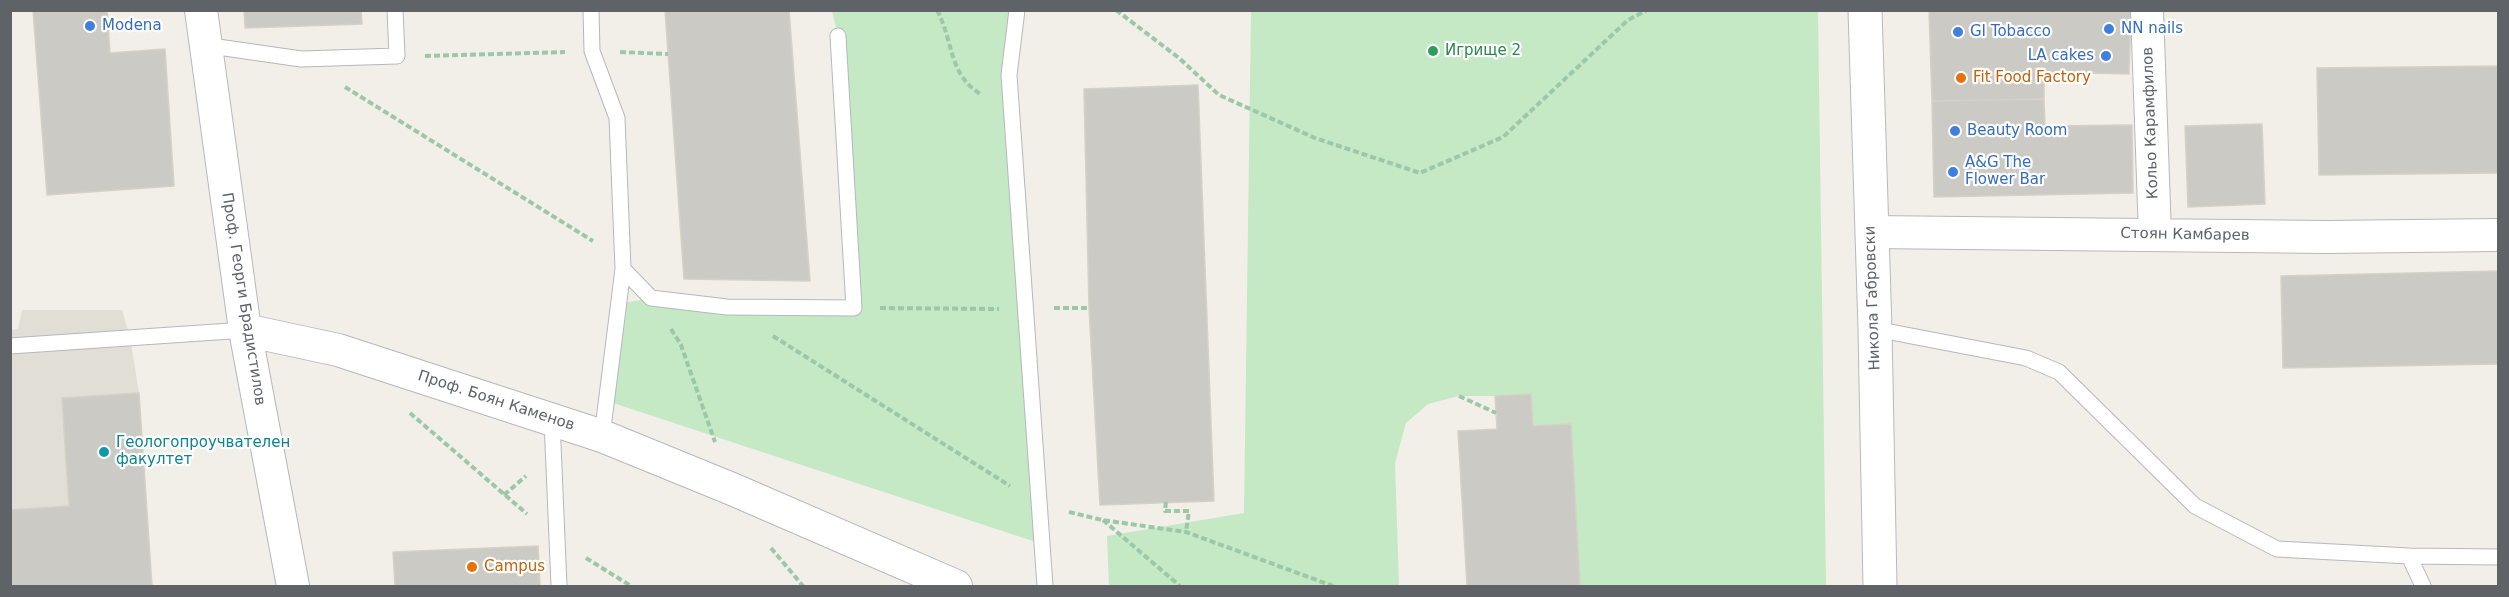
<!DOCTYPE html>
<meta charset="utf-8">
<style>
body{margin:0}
#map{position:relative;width:2509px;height:597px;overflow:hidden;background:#f1efe8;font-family:"DejaVu Sans",sans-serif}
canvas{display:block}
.frame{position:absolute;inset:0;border:12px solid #5f6368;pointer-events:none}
</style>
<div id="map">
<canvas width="2509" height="597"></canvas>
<div class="frame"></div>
</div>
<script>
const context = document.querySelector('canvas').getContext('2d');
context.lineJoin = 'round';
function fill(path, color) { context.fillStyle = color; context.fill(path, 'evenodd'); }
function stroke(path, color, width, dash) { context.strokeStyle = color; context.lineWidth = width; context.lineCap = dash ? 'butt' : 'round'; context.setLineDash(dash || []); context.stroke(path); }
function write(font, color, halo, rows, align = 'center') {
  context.font = font + ' "DejaVu Sans",sans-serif'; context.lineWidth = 4.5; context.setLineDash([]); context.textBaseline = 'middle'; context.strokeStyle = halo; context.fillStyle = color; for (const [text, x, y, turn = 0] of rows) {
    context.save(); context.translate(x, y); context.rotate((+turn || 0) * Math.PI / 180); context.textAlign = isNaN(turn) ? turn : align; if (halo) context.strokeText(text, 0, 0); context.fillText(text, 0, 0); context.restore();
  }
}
const education = new Path2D(`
 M22,310h100l8,27 9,56 13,193h-141v-256l7,-1z`);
const green = new Path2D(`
 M832,11h185l-8,64 33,469 -435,-143 12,-97 32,-6 203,10 -16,-272z
 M1251,11h567l8,575h-246l-9,-162 -38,2 -38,-30h-36l-31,8 -22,19 -11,40 4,123h-290l-2,-50 137,-23z`);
const building = new Path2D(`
 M33,10h74l3,43 55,-4 9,137 -127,9z
 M244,10h117l1,14 -117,4z
 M665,10h124l21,271 -126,-2z
 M1929,10h202l-2,64 -85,-2v27l-112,2z
 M2498,66v107l-179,2 -2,-107z
 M1198,85l16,416 -114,4 -11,-197 -5,-219z
 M2044,99l1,27 87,-1 1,68 -199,4 -2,-96z
 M2262,124l3,80 -77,3 -3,-81z
 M2498,271v93l-215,4 -2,-92z
 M139,393l13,193h-142v-76l59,-4 -7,-108z
 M1531,394l2,32 38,-2 9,162h-113l-9,-155 39,-2 -2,-33z
 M538,546l2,40h-145l-2,-34z`);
const path = new Path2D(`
 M937,10c17,32 11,65 45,85
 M1116,10l63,48 40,37 96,43 105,35 83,-36 125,-117 19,-10
 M620,52l48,2
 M425,56l140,-4
 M345,87l248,154
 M880,308l119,1
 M1054,308h35
 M671,329l10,16 34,97
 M773,336l237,150
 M1459,396l37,17
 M410,413l117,101
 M504,495l22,-19
 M1166,502l-1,9h24l-3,21
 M1069,512l33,8 84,12 147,54
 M1103,520l77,66
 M771,548l32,38
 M586,558l45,28`);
const lane = new Path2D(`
 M591,10l1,41 25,67 6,151 -21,167
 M1017,10l-8,65 36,511
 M204,45l97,14 96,-3 -2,-46
 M623,269l28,29 76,9 127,1 -16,-272
 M1875,329l151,29 33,14 136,134 82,43 132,7 14,30
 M10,346l235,-16
 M552,420l7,166
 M2409,556l89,1`);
const street = new Path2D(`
 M201,10l44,320 48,256
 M2147,10l8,225
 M1872,232l455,5 171,-2
 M245,330l93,20 264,86 130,53 224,97`);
const secondary = new Path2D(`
 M1865,10l10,319 5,257`);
const markers = [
 [90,26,6,"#3f7fe0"],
 [2109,29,6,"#3f7fe0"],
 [1958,32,6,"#3f7fe0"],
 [1433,51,6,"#2e9e5b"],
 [2106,56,6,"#3f7fe0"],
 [1961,78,6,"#e8710a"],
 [1955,131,6,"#3f7fe0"],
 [1953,172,6,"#3f7fe0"],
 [104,452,6,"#0f9aa8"],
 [472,567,6,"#e8710a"]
];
const shopNames = [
 ["Modena",102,26],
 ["NN nails",2121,29],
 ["GI Tobacco",1970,32],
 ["LA cakes",2094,56,"right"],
 ["Beauty Room",1967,131],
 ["A&G The",1965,163],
 ["Flower Bar",1965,180]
];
const leisureNames = [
 ["Игрище 2",1445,51]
];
const foodNames = [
 ["Fit Food Factory",1973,78],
 ["Campus",484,567]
];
const streetNames = [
 ["Кольо Карамфилов",2151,123,-92],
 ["Стоян Камбарев",2185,235,1],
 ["Никола Габровски",1873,298,-92],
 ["Проф. Георги Брадистилов",243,299,81],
 ["Проф. Боян Каменов",496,401,18]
];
const cultureNames = [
 ["Геологопроучвателен",116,443],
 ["факултет",116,460]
];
fill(education, '#e1ded6');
fill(green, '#c5e8c5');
fill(building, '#cccac5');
stroke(building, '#d6d1c6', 1.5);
stroke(lane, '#b5b8bc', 17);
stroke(street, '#b5b8bc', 34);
stroke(secondary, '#b6babf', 35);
stroke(path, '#9cc7a9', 4, [6, 3]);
stroke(lane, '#fff', 15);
stroke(street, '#fff', 32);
stroke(secondary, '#fff', 33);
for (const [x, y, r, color] of markers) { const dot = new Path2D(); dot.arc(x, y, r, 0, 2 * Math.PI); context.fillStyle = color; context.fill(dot); stroke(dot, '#fff', 2); }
write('15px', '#366cbe', '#fff', shopNames, 'left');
write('15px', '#27864d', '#fff', leisureNames, 'left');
write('15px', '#c56008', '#fff', foodNames, 'left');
write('15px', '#5f6368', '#fff', streetNames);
write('15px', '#0d838f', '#fff', cultureNames, 'left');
</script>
